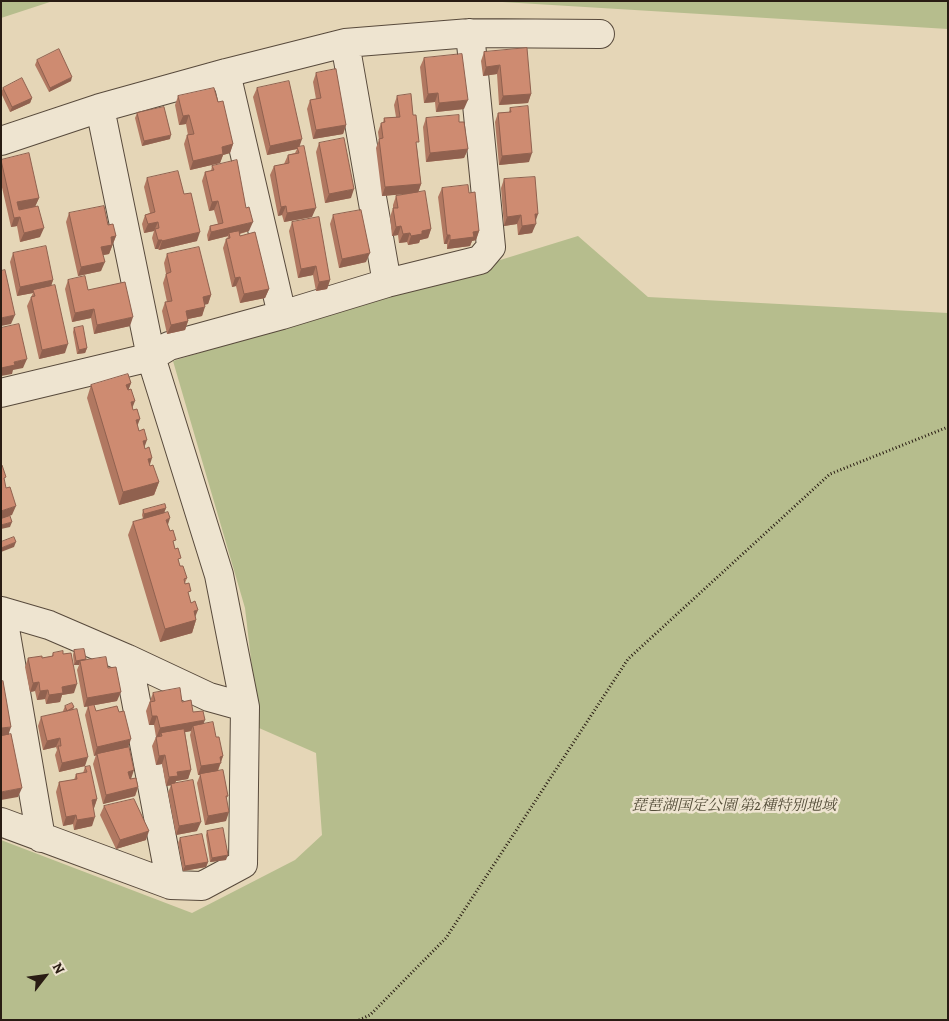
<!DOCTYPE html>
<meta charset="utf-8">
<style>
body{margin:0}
#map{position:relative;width:949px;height:1021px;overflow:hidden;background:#e5d6b7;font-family:Alegreya,serif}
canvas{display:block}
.frame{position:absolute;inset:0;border:2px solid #291c13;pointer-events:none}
.north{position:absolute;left:20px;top:951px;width:50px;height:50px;-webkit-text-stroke:4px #eee4d0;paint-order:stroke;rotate:60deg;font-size:14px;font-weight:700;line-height:20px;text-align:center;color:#291c13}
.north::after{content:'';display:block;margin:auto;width:18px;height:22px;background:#291c13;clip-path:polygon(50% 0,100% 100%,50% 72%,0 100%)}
</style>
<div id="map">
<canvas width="949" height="1021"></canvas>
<div class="frame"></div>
<div class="north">N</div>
</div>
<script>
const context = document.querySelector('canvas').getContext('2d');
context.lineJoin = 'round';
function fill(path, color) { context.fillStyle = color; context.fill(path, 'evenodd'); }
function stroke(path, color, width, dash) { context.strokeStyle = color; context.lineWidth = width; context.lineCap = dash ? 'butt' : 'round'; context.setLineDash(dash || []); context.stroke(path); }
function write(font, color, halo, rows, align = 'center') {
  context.font = font + ' Alegreya,"Noto Serif JP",serif'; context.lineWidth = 5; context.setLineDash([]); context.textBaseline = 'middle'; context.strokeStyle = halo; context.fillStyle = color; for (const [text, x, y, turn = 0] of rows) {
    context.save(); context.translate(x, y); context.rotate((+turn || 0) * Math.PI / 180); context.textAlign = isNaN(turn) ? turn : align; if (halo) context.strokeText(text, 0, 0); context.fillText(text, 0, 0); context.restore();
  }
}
const green = new Path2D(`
 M1,1h52l-52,17z
 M486,1h462v28z
 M578,236l70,61 300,16v707h-947v-180l191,73 103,-53 27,-25 -6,-82 -57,-25 -14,-120 -72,-247z`);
const path = new Path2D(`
 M359,1020l11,-5 76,-77 182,-279 202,-185 118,-47`);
const street = new Path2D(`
 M345,43l42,240
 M226,73l56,242
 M100,108l51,249 18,-11 113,-31 105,-32 93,-23 11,-13 -21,-214
 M1,141l99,-33 126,-35 119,-30 125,-10 130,1
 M1,393l150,-36 68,218 26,132 -2,157 -41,22 -31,-1 -170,-63
 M1,611l48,14 79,34 81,38 36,10
 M2,611l39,227
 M128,659l43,226`);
const wall = new Path2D(`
 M484,52l47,42 -3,9 -29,2 -2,-31 -14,2 -2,-15z
 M424,58l40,51 -28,3 -1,-10 -11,1 -4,-36z
 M37,60l34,21 -22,11 -14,-27z
 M316,73l30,52 -3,9 -30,5 -6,-30 3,-9 6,-1 -3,-17z
 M3,88l29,10 -2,5 -20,9 -9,-19z
 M257,88l42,59 13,70 -28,5 -2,-7 -4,1 -8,-41 4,-9 10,-2 4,-9 7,-2 2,-4 -30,6 -14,-58z
 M178,96l40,6 15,42 -3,9 -7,2 -3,8 -30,7 -6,-26 3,-9h1l-2,-11 -7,1 -4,-20z
 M397,96l20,52 4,36 -3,8 13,37 -3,9 -8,2 -1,3 -11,2 -1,-3 -8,1 -1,-8 -6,1 -2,-19 3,-9v-3l3,-9 16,-3 -30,3 -6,-48 3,-8 -1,-8 3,-9h2l1,-5 12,-1 -2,-12z
 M510,108l19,54 -30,3 -4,-43 3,-9 11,-1z
 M137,113l33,26 -28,7 -7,-28z
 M426,118l33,4 9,27 -4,9 -38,4 -3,-35z
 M319,143l32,55 -26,5 -9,-51z
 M1,160l38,38 -4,8 5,31 -20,5 -3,-16 -6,1 -10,-44z
 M212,166l37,65 -9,3v2l29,53 -4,9 -25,5 -4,-17 -4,1 -9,-39 3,-9h1l1,-3 -20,5 -1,-6 3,-9 8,-2 -4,-14 -5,1 -7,-30 3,-9 6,-1z
 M147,178l37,16 13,47 -38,9 -1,-1h-3l-3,-11 2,-7 -10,2 -2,-9 3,-9 5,-2 -6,-26z
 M504,179l31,42 -3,12 -14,2 -1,-11 -13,2 -3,-38z
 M442,188l27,5 10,38 -3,9 -4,1 -2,5 -23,3v-5h-3l-6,-47z
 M69,213l39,12 8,11 -7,18 -6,1 -2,16 -23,5 -12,-54z
 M333,215l33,47 -27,6 -9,-44z
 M292,222l38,58 -3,9 -11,2 -3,-16 -15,3 -9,-47z
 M13,253l40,27 -2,6 14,67 -26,6 -12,-53 6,-13 -16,3 -7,-34z
 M167,254l44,41 -3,9h-3l-3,12 -14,3v2l-3,9 -18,4 -5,-23 3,-9h2l-4,-19 3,-9 -2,-11z
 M68,280l20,10 42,36 -36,8 -3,-16 -19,4 -7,-33z
 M74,328l13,20 -2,5 -8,1 -4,-22z
 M131,383l-3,7 4,18 18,58 9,16 -5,13 -35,10 -32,-107 4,-13z
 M166,508l-2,5 16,53 7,12 -2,5 11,37 -4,13 -32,9 -32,-107 5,-13 10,-3 -1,-4 1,-5z
 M74,650l11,10 23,8 9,33 -33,6 -7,-37 2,-5h-5l-1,-10z
 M53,653l10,1 11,39 -12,2 -2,7 -14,2 -1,-5 -8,1 -2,-9 -5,1 -5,-25 3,-9h14l10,-2z
 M153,693l29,9 34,35 7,19 -5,15 10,25 -2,3v22l-21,4 -8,-42 3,-8h-2l-8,-40 1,-4 -6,1 6,38 -3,9 -12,2 -1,3 22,47 -21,4 -8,-42 3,-8 -5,1 -4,-22 -6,1 -4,-19 4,-9 -2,-12h-5l-3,-14z
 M65,706l9,1 -1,3 12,56 -26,6 -4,-17 2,-5 -1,-3 -13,3 -5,-24 3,-9 23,-5 -1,-1z
 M88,706l8,5 32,36 3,32 7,8 -3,9 -32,8 -10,-40 3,-9 -2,1 -9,-41z
 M85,767l12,32 -3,9 -2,18 -18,4 -1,-6 -10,2 -7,-34 3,-10 15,-2 2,-6 7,-1z
 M104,806l42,34 -30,9 -16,-34z
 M207,831l19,29 -16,2 -4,-27z
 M180,838l28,24 -2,5 -23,4 -5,-28z`);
const shadedWall = new Path2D(`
 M500,65l-3,9 -14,2 3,-9z
 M72,77l-1,4 -22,11 1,-4z
 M438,93l-3,9 -11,1 4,-9z
 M531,94l-3,9 -29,2 4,-9z
 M32,98l-2,5 -20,9 2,-5z
 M468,100l-4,9 -28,3 3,-9z
 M189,115l-3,9 -7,1 4,-9z
 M346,125l-3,9 -30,5 3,-9z
 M171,135l-1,4 -28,7 2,-5z
 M302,139l-3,9 -2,-1v2l-30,6 3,-9z
 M233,144l-3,9 -7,2 -3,8 -30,7 3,-9 29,-14z
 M468,149l-4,9 -38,4 4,-9z
 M532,153l-3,9 -30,3 3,-9z
 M421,184l-3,9 -36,3 3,-9z
 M354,189l-3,9 -26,5 4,-9z
 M39,198l-4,9 -21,4 3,-9z
 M218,201l-4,9 -5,1 3,-9z
 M286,206l-4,9 -4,1 3,-9z
 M316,208l-4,9 -28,5 3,-9z
 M535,214h3l-3,9z
 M521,215l-4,9 -13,2 3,-9z
 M20,217l-3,9 -6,1 3,-9z
 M158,222l-4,9 -10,2 4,-9z
 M253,222l-4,9 -19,5 -1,-3 -1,3 -20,5 3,-9z
 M536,224l-4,9 -14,2 4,-9z
 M401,226l-3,9 -6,1 4,-9z
 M44,228l-4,9 -20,5 4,-9z
 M431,229l-3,9 -8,2 -1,3 -11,2 3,-9 11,-5z
 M479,231l-3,9 -4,1 -2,5 -23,3 3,-9 23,-8z
 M200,232l-3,9 -38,9 3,-9z
 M410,233l-3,9 -8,1 4,-9z
 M447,235h3l-3,9h-3z
 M116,236l-7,18 -11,2 3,-9 10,-10z
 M158,240h4l-4,9h-3z
 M370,253l-4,9 -27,6 3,-9z
 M105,262l-4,9 -23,5 3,-9z
 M316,266l-3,9 -15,3 3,-9z
 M240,277l-4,9 -4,1 3,-9z
 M53,280l-3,9 -17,1v3l-16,3 3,-9z
 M330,280l-3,9 -11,2 3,-9z
 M269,289l-4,9 -25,5 4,-9z
 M211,295l-3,9 -8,2 3,-9z
 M205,307l-3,9 -19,4 3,-9z
 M94,309l-3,9 -19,4 3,-9z
 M15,315l-4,9 -10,2v-8z
 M133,317l-3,9 -36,8 3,-9z
 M188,321l-3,9 -18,4 4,-9z
 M68,344l-3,9 -26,6 3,-9z
 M87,348l-2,5 -8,1 2,-4z
 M27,359l-4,9 -10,2 -1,4 -11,2v-8l13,-6z
 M131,383l-5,14v-12z
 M135,401l-5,13 1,-12z
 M140,419l-5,13 1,-12z
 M147,440l-5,14 1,-13z
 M152,458l-4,13v-12z
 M159,482l-5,13 -35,10 4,-13z
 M16,506l-4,9 -11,4v-8z
 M166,508l-2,5 -21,6 1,-5z
 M170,518l-4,13v-11z
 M12,522l-2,5 -9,2v-4z
 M16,542l-2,5 -13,5v-4z
 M198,610l-4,10h2l-4,13 -32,9 5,-13 29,-18z
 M86,659l-2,5 -4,-3 -1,4h-5l2,-4z
 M39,682l-4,9 -5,1 3,-9z
 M77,684l-3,9 -12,2 -2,7 -14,2 3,-9 13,-8z
 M48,690l-3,9 -8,1 3,-9z
 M121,692l-4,9 -33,6 3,-9z
 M152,716h5l-3,9h-5z
 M205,720l-4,10 -8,-4 -2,5 -29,6 -1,-4 -1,4 -4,1 4,-10z
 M11,727l-3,9 -7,1v-9z
 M60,738l-4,9 -13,3 4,-9z
 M131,739l-3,9 -34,8 3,-9z
 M165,755l-3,9 -6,1 3,-9z
 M223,756l-6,16 -19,3 3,-9z
 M88,757l-3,9 -26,6 3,-9z
 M134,770l-3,9 -7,2 4,-9z
 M191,770l-3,9 -12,2 -2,4 -8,1 3,-9 8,-5z
 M138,787l-3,9 -32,8 3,-9z
 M22,788l-4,9 -17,3v-8z
 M97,799l-3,9 -2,-8z
 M229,812l-3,9 -21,4 3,-9z
 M76,815l-3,9 -10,2 3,-9z
 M95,817l-3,9 -18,4 3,-10z
 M201,822l-4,9 -21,4 3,-9z
 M149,831l-3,9 -30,9 4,-9z
 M228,855l-2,5 -16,2 2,-4z
 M208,862l-2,5 -23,4 2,-5z`);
const building = new Path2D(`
 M527,48l4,46 -28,2 -3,-31 -14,2 -2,-15z
 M59,49l13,28 -22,11 -13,-28z
 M462,54l6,46 -29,3 -1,-10 -10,1 -4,-36z
 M336,69l10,56 -30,5 -6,-30 11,-2 -5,-25z
 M22,78l10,20 -20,9 -9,-19z
 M289,81l13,58 -32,7 -13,-58z
 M214,88l4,14 5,-1 10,43 -11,3 1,7 -30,7 -6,-26 7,-1 -5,-19 -6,1 -5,-20z
 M411,94l2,21h3l3,27h-3l5,42 -36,3 -6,-48 4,-1 -2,-15 4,-1 -1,-4 16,-1 -3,-21z
 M528,106l4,47 -30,3 -4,-43 13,-1 -1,-4z
 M164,107l7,28 -27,6 -7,-28z
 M459,115v7h5l4,27 -38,4 -4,-35z
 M344,138l10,51 -25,5 -10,-51z
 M304,146l12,62 -29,5 -1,-7 -5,1 -7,-41 15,-3 -1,-8 11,-2 -2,-6z
 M29,153l10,45 -22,4 2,8 19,-4 6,22 -20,5 -4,-16 -6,1 -13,-58z
 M237,160l9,48 3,-1 4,15 -42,10 -1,-6 13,-3 -5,-22 -6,1 -7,-30 9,-2 -2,-4z
 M178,171l6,23 7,-1 9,39 -38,9v-1h-4l-3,-11 4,-1 -1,-6 -10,2 -3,-9 10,-3 -8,-34z
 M535,177l3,37h-3l1,10 -14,2 -1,-11 -14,2 -3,-38z
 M468,185l1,8 6,-1 4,39 -6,1 1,5 -24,3v-5h-3l-5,-47z
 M425,191l6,38 -9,2v3l-11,2 -1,-3 -7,1 -2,-8 -5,1 -3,-19h5l-2,-12z
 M104,206l4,19 5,-1 3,12 -5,1 1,8 -11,2 4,15 -24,5 -12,-54z
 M361,210l9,43 -28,6 -9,-44z
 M319,217l11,63 -11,2 -3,-16 -15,3 -9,-47z
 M239,231l1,5 15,-4 14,57 -25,5 -4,-17 -5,1 -9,-39 4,-1 -1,-5z
 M46,246l7,34 -33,7 -7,-34z
 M199,247l12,48 -8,2 2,10 -19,4 2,10 -17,4 -6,-23 7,-1 -6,-27 5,-2 -4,-18z
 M5,270l10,45 -14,3v-47z
 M85,276l3,14 37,-8 8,35 -36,8 -3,-16 -19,4 -7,-33z
 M55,285l13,59 -26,6 -11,-53 4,-1 -2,-6z
 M19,324l8,35 -13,3 1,3 -14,3v-40z
 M83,326l4,22 -8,2 -5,-22z
 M128,374l3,9 -5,2 2,5 3,-1 4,12 -4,1 2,8 4,-1 3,10 -4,1 3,11 5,-2 3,11 -4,1 2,8 4,-2 3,11 -4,1 2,7 3,-1 6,17 -36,10 -32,-107z
 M1,465h1l4,12 -2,1 2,10 4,-1 6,19 -15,5z
 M165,504l1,4 -22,6 -1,-4z
 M168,512l2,6 -4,2 4,11 3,-1 3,10 -3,1 2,8 3,-1 3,10 -3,1 2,7h3l4,12 -3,1 1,5 4,-1 2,8 -3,1 3,11 4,-2 3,9 -4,1 2,9 -31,9 -32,-107z
 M10,516l2,6 -11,3v-6z
 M14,537l2,5 -15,6v-6z
 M84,649l2,10 -10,2 -2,-11z
 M63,651v3l8,-1 6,31 -15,3 1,6 -14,2 -1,-5 -8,1 -1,-9 -6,1 -5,-25 14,-2v2l11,-2v-3z
 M106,657l2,11 8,-1 5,25 -34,6 -7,-37z
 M3,681l8,46 -10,1v-46z
 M180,688l2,14 9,-2 2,12 10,-1 2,9 -45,8 -3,-12h-5l-2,-14 5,-1 -2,-8z
 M72,703l2,4 -7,4 -2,-5z
 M94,705l2,6 21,-5 2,6 5,-1 7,28 -34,8 -9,-41z
 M77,709l11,48 -26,6 -4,-17h3l-1,-8 -13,3 -6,-24z
 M213,722l3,15h3l4,19 -3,1 1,6 -20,3 -8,-40z
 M184,729l7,41 -14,2 1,4 -9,1 -4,-22 -6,1 -3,-19 6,-1 -1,-3z
 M11,734l11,54 -21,4v-56z
 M129,747l5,23 -6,2 2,7 6,-1 2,9 -32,8 -9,-41z
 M90,766l7,33 -5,1 3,17 -18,3 -1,-5 -10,2 -7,-35 18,-3 -1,-5 11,-2 -2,-5z
 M223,770l5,26h-2l3,16 -21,4 -8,-42z
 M193,780l8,42 -22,4 -8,-42z
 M134,799l15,32 -29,9 -16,-34z
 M223,828l5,27 -16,3 -5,-27z
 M202,834l6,28 -23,4 -5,-28z`);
const parkNames = [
 ["琵琶湖国定公園 第2種特別地域",734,806]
];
fill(green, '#b6bd8d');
stroke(street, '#584a3c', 30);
stroke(path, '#291c13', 3, [1, 2.5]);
stroke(street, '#eee4d0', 28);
fill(wall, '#b17861');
fill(shadedWall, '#90614f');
fill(building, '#ce8b71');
stroke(building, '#90614f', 1);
write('italic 15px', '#534c38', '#eee4d0', parkNames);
</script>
